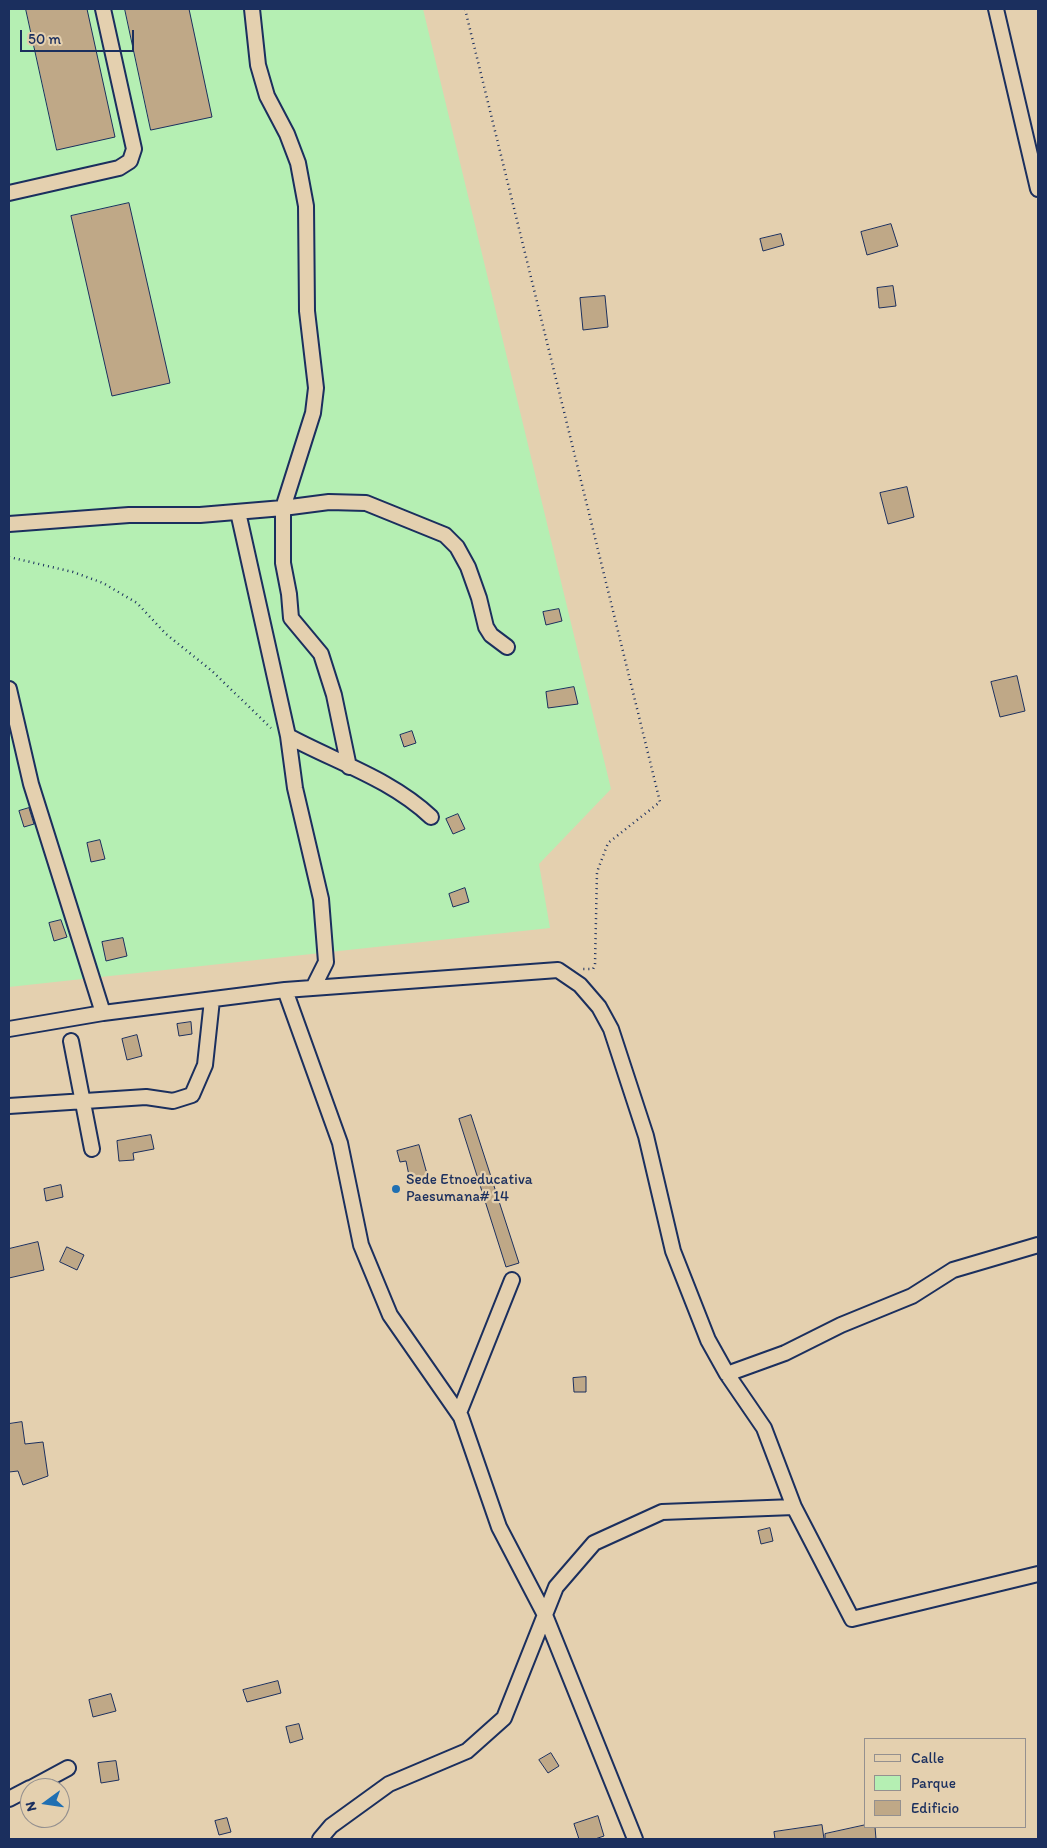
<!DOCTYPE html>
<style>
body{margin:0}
#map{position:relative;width:1047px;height:1848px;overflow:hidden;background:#e4d0af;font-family:Itim,sans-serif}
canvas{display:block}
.frame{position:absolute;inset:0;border:10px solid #1b2f5e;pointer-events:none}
.legend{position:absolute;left:864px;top:1738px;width:162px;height:90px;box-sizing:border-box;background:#e4d0af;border:1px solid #94908f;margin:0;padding:6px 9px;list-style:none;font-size:15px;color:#1b2f5e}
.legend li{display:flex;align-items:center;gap:10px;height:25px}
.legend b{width:25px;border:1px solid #94908f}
.north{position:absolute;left:20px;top:1778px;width:50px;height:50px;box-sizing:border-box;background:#e4d0af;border:1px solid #94908f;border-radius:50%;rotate:256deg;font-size:14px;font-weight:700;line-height:20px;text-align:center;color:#1b2f5e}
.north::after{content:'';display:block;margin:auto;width:18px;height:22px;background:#1f6fb2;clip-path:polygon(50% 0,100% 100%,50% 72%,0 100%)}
.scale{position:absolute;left:20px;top:30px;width:114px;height:22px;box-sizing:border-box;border:2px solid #1b2f5e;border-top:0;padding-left:6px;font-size:15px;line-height:18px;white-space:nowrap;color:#1b2f5e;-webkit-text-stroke:4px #e4d0af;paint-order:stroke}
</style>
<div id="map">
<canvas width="1047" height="1848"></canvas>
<div class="frame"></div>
<ul class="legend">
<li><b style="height:6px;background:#e4d0af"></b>Calle</li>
<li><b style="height:14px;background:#b5efb3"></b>Parque</li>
<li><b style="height:14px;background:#bfa887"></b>Edificio</li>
</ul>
<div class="north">N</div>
<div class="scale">50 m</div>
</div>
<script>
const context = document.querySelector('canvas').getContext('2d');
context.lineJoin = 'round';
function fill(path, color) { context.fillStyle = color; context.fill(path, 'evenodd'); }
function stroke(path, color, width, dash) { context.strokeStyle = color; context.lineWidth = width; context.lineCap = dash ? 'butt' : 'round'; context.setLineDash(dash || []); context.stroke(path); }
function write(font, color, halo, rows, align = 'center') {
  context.font = font + ' Itim,sans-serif'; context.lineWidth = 4.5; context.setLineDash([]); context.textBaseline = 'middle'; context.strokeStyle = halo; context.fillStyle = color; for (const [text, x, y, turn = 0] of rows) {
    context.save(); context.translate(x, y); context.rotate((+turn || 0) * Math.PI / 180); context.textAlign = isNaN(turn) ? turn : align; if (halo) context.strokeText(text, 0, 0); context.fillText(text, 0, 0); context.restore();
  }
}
const green = new Path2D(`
 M9,9h414l188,780 -72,75 11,64 -541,59z`);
const building = new Path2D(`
 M26,9h61l28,128 -58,13z
 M125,9h64l23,108 -61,13z
 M129,203l41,180 -58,13 -41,-180z
 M891,224l7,22 -31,9 -6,-23z
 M781,234l3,11 -21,6 -3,-12z
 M893,286l3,20 -17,2 -2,-20z
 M605,296l3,31 -25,3 -3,-32z
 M907,487l7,30 -26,7 -8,-31z
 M559,609l3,12 -16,4 -3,-13z
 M1017,676l8,35 -25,6 -9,-35z
 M574,687l4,17 -30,4 -2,-16z
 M412,731l4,12 -12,4 -4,-12z
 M29,808l5,16 -10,3 -5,-16z
 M458,814l7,15 -12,5 -7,-15z
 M100,840l5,19 -14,3 -4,-19z
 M465,888l4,14 -16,5 -4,-13z
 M61,920l6,17 -13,4 -5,-18z
 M123,938l4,18 -21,5 -4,-19z
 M191,1022l1,12 -13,2 -2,-12z
 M137,1035l5,21 -15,4 -5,-21z
 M471,1115l48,148 -13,4 -47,-148z
 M151,1135l3,14 -21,4 1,7 -15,1 -2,-20z
 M419,1145l10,36 -18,4 -5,-24 -6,1 -3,-11z
 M61,1185l2,12 -17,4 -2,-12z
 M38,1242l6,28 -35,8v-29z
 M67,1247l17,8 -7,15 -17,-8z
 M586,1377v15h-12l-1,-14z
 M22,1422l3,22 18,-2 5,34 -25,9 -5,-14 -9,1v-48z
 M770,1528l3,13 -12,3 -3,-13z
 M278,1681l3,12 -34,9 -4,-12z
 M111,1694l5,17 -23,6 -4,-17z
 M299,1724l4,15 -13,4 -4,-16z
 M551,1753l8,13 -11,7 -9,-13z
 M116,1761l3,19 -18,3 -3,-20z
 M598,1816l6,20 -9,3h-16l-5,-15z
 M227,1818l4,14 -12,3 -4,-14z
 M822,1825l2,14h-49l-1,-7z
 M866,1825v2h9l1,12h-51v-5z`);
const path = new Path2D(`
 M465,9l195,793 -52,41 -11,29 -2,93 -2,4h-10
 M9,557l64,15 30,11 34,20 29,31 46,37 59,57`);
const minor = new Path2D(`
 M252,9l6,56 9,31 20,38 11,29 8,43 1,105 9,77 -3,25 -30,95v55l6,31 2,24 30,36 13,41 15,72
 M996,9l42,180
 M9,193l110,-25 11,-7 4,-12 -31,-140
 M238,512l50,224 7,52 26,111 5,63 -13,26
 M9,524l120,-9h71l83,-7 46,-6 37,1 79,32 12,12 11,20 11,31 7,29 5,8 16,12
 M9,689l22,95 72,229
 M288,736c48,26 103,43 143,81
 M285,990l55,153 21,102 29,70 71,102 38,110 46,88 90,224
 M9,1029l94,-16 182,-23 273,-20 22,15 19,22 12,22 35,107 27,115 35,89 19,34 37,54 30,79 58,112 186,-45
 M71,1041l21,108
 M9,1106l137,-9 27,4 19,-6 13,-30 7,-65
 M727,1374l58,-21 56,-28 71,-29 41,-26 85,-25
 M459,1413l53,-133
 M31,1788l37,-20
 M9,1799l21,-11
 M320,1839l11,-13 58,-42 78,-33 37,-33 52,-131 38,-44 68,-31 132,-5`);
const markers = [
 [396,1189,5,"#1f6fb2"]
];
const poiNames = [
 ["Sede Etnoeducativa",406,1180],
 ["Paesumana# 14",406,1197]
];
fill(green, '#b5efb3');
fill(building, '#bfa887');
stroke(building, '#1b2f5e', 1);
stroke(minor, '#1b2f5e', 18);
stroke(path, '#1b2f5e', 2.5, [1, 4]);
stroke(minor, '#e4d0af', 14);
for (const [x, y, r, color] of markers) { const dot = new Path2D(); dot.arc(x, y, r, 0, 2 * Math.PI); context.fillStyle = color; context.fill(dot); stroke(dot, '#e4d0af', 2); }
write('15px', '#1b2f5e', '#e4d0af', poiNames, 'left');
</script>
